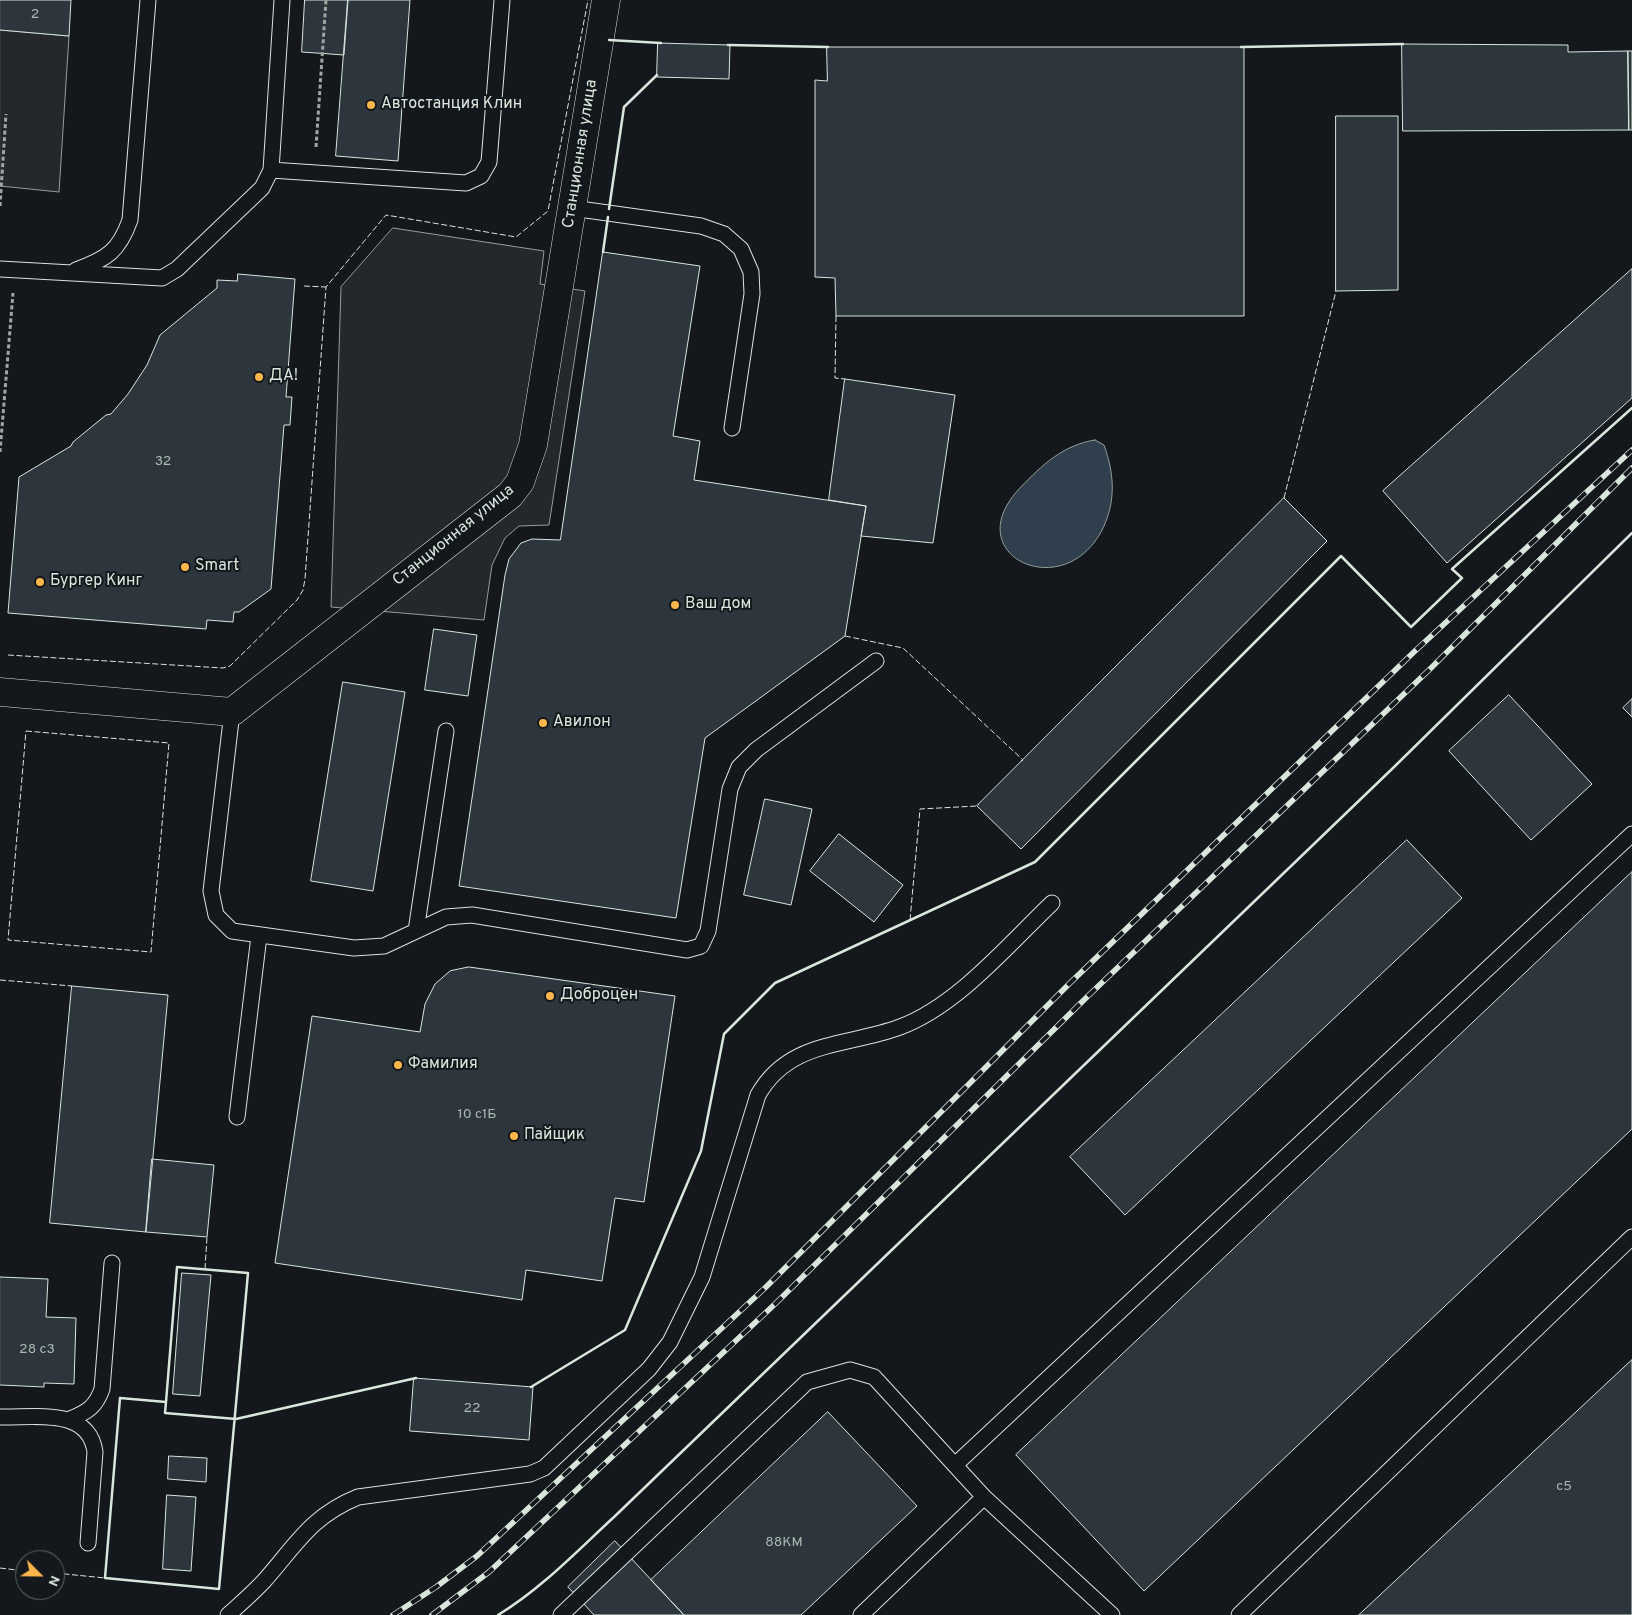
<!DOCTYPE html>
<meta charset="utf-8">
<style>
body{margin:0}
#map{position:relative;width:1632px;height:1615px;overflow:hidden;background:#14181c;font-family:Overpass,sans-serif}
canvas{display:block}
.north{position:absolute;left:15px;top:1550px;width:50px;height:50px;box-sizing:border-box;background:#14181c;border:1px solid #626a69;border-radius:50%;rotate:113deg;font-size:14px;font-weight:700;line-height:20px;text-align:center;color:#d8e6dc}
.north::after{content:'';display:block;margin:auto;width:18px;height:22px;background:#ffb74d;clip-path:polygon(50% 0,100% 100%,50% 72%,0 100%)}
</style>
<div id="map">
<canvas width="1632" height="1615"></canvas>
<div class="north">N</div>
</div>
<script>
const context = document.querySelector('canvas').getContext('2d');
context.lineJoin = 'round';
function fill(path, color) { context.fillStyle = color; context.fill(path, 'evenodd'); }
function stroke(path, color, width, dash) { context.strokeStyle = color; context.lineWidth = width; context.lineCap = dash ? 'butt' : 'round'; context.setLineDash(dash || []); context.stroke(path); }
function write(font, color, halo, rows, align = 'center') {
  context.font = font + ' Overpass,sans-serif'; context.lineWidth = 4; context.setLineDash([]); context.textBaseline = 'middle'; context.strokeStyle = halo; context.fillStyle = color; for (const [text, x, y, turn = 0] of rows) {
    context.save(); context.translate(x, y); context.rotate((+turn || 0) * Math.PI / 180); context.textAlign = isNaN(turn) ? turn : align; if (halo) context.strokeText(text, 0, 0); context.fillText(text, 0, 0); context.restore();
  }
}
const parking = new Path2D(`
 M0,30l69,6 -10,156 -59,-6z
 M393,228l151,23 -4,33 45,7 -36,234 -30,1 -14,12 -13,27 -8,55 -153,-13 10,-320z`);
const water = new Path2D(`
 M1095,440l9,5c10,28 12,54 0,81 -37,81 -149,30 -84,-38 22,-23 43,-43 75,-48z`);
const building = new Path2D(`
 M0,0h71l-2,36 -69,-6z
 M305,0h43l-4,55 -42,-3z
 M348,0h62l-12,161 -62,-5z
 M658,43l72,2 -1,34 -72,-2z
 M1402,44l166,1v7l60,-1 1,79 -226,1z
 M827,47h417v269h-408l-1,-38 -20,-1v-197l12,1z
 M1628,51h4v79h-3z
 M1336,116h62v174l-62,1z
 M603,252l97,14 -27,170 27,5 -6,39 172,26 -21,130 -140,102 -29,180 -217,-32 46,-311 4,-16 12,-16 11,-4 28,1z
 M1632,269v129l-185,165 -64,-72z
 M238,274l57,5 -9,118h6l-2,28h-6l-13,164 -32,23h-5l-1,10 -26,-2 -1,9 -198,-16 11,-136 52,-31 2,-4 33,-27 5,-1 17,-20 19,-29 13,-30 57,-47v-8l20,1z
 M845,379l110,16 -22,148 -72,-7 5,-30 -37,-6z
 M1284,498l43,43 -306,308 -44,-43z
 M434,629l43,6 -9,61 -43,-6z
 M343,682l62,10 -32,199 -62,-10z
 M1509,695l83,89 -61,56 -82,-89z
 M1632,699v18l-9,-9z
 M765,799l47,10 -21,96 -47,-10z
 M839,834l64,51 -29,37 -64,-51z
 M1407,840l55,58 -337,317 -55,-58z
 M1632,872v257l-488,462 -128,-136z
 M469,967l206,29 -31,206 -29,-4 -13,83 -76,-11 -4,30 -247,-37 37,-247 108,16 5,-28 10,-20 15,-13z
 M72,986l96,9 -22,237 -96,-9z
 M152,1159l62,6 -7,72 -61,-5z
 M182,1273l29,2 -11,121 -27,-2z
 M0,1277l48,2 -2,38 30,1 -2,66 -30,-1v4l-44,-2z
 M1632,1360v255h-273z
 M414,1378l119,9 -4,53 -119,-9z
 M828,1412l89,94 -116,109h-117l-33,-35z
 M169,1456l38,2 -1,24 -38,-3z
 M167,1495l29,2 -5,74 -28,-2z
 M615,1541l69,74h-90l-26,-28z`);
const path = new Path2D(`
 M316,147l10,-147
 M0,206l6,-92
 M0,452l13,-159`);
const lane = new Path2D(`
 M271,170l195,13 15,-7 8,-14 13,-162
 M572,208l129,18 23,8 17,15 10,23 1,22 -20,134
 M0,269l162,9 15,-9 85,-81 9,-18 11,-170
 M76,270c31,-11 43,-19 54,-50l18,-220
 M232,712l-21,179 5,24 16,16 122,17 30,-2 62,-29 26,-2 215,35 14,-4 7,-15 22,-142 9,-22 17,-17 120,-89
 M416,931l30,-200
 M237,1117l22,-181
 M0,1417c35,1 89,-10 95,35l-7,91
 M70,1419c18,-7 26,-13 32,-30l10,-126
 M955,1465l677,-631
 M228,1615c12,-11 25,-22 36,-34 32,-36 47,-65 94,-84l172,-23 14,-6 105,-99 21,-27 32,-65 56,-182c31,-55 88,-48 142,-68 57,-21 108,-82 152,-124
 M561,1615l246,-233 43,-12 24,7 110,120
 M861,1615l123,-118 128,118
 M1239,1615l393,-378`);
const street = new Path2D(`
 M0,692l232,20 278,-217 10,-13 13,-37 73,-445`);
const rail = new Path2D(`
 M393,1615l43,-28 41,-31 289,-269 304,-304 345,-332 217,-201
 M432,1615l57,-43 286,-268 313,-308 341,-326 203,-202`);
const fence = new Path2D(`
 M304,286l22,1
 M836,316l-1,62 10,1
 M1284,498l52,-207
 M845,636l58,12 120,112 -2,1
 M8,655l215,13 7,-2 67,-66 6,-10 2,-11 21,-292 60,-72 130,22 32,-26 40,-211
 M26,731l143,12 -18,209 -143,-12z
 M910,920l10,-111 57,-3 2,-2
 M0,980l72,6
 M205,1269l2,-32
 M0,1568l25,3
 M55,1573l50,5`);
const wall = new Path2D(`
 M609,40l52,3
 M728,45l100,2
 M1241,47l162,-3
 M609,209l15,-102 33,-32
 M603,252l5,-35
 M531,1387l94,-57 76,-179 23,-117 51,-51 260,-121 306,-306 70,71 51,-49 -10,-9 180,-161
 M166,1402l-46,-4 -15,180 114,11 29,-316 -71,-6 -11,135 -1,11 71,6 180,-41
 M498,1615c43,-26 79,-64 116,-98l779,-749 239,-235`);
const markers = [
 [371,105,5,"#ffb74d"],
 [259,377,5,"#ffb74d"],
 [185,567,5,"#ffb74d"],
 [40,582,5,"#ffb74d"],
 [675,605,5,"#ffb74d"],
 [543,723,5,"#ffb74d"],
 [550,996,5,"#ffb74d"],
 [398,1065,5,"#ffb74d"],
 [514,1136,5,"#ffb74d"]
];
const numberNames = [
 ["2",35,15],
 ["32",163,462],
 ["10 с1Б",477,1115],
 ["28 с3",37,1350],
 ["22",472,1409],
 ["с5",1564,1487],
 ["88КМ",784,1543]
];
const poiNames = [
 ["Автостанция Клин",381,105],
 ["ДА!",269,377],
 ["Smart",195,567],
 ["Бургер Кинг",50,582],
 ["Ваш дом",685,605],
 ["Авилон",553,723],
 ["Доброцен",560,996],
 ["Фамилия",408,1065],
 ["Пайщик",524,1136]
];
const streetNames = [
 ["Станционная улица",581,154,-81],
 ["Станционная улица",454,536,-39]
];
fill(parking, '#24282b');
stroke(parking, '#939e99', 1);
fill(water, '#2f3f4d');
stroke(water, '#939e99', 1);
fill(building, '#2c363c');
stroke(building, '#d8e6dc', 1);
stroke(lane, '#d8e6dc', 17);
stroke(street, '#d8e6dc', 29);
stroke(path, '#9da8a2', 3, [4, 2.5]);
stroke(lane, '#14181c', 15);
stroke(street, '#14181c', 28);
stroke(rail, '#d8e6dc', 5.5);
stroke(rail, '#14181c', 4, [11]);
stroke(fence, '#d8e6dc', 1, [6, 2.5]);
stroke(wall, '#d8e6dc', 2.5);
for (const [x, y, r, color] of markers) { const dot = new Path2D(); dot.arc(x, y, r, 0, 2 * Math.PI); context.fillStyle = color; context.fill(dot); stroke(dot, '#14181c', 2); }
write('14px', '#adbab4', null, numberNames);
write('16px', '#d8e6dc', '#14181c', poiNames, 'left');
write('16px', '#d8e6dc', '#14181c', streetNames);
</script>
